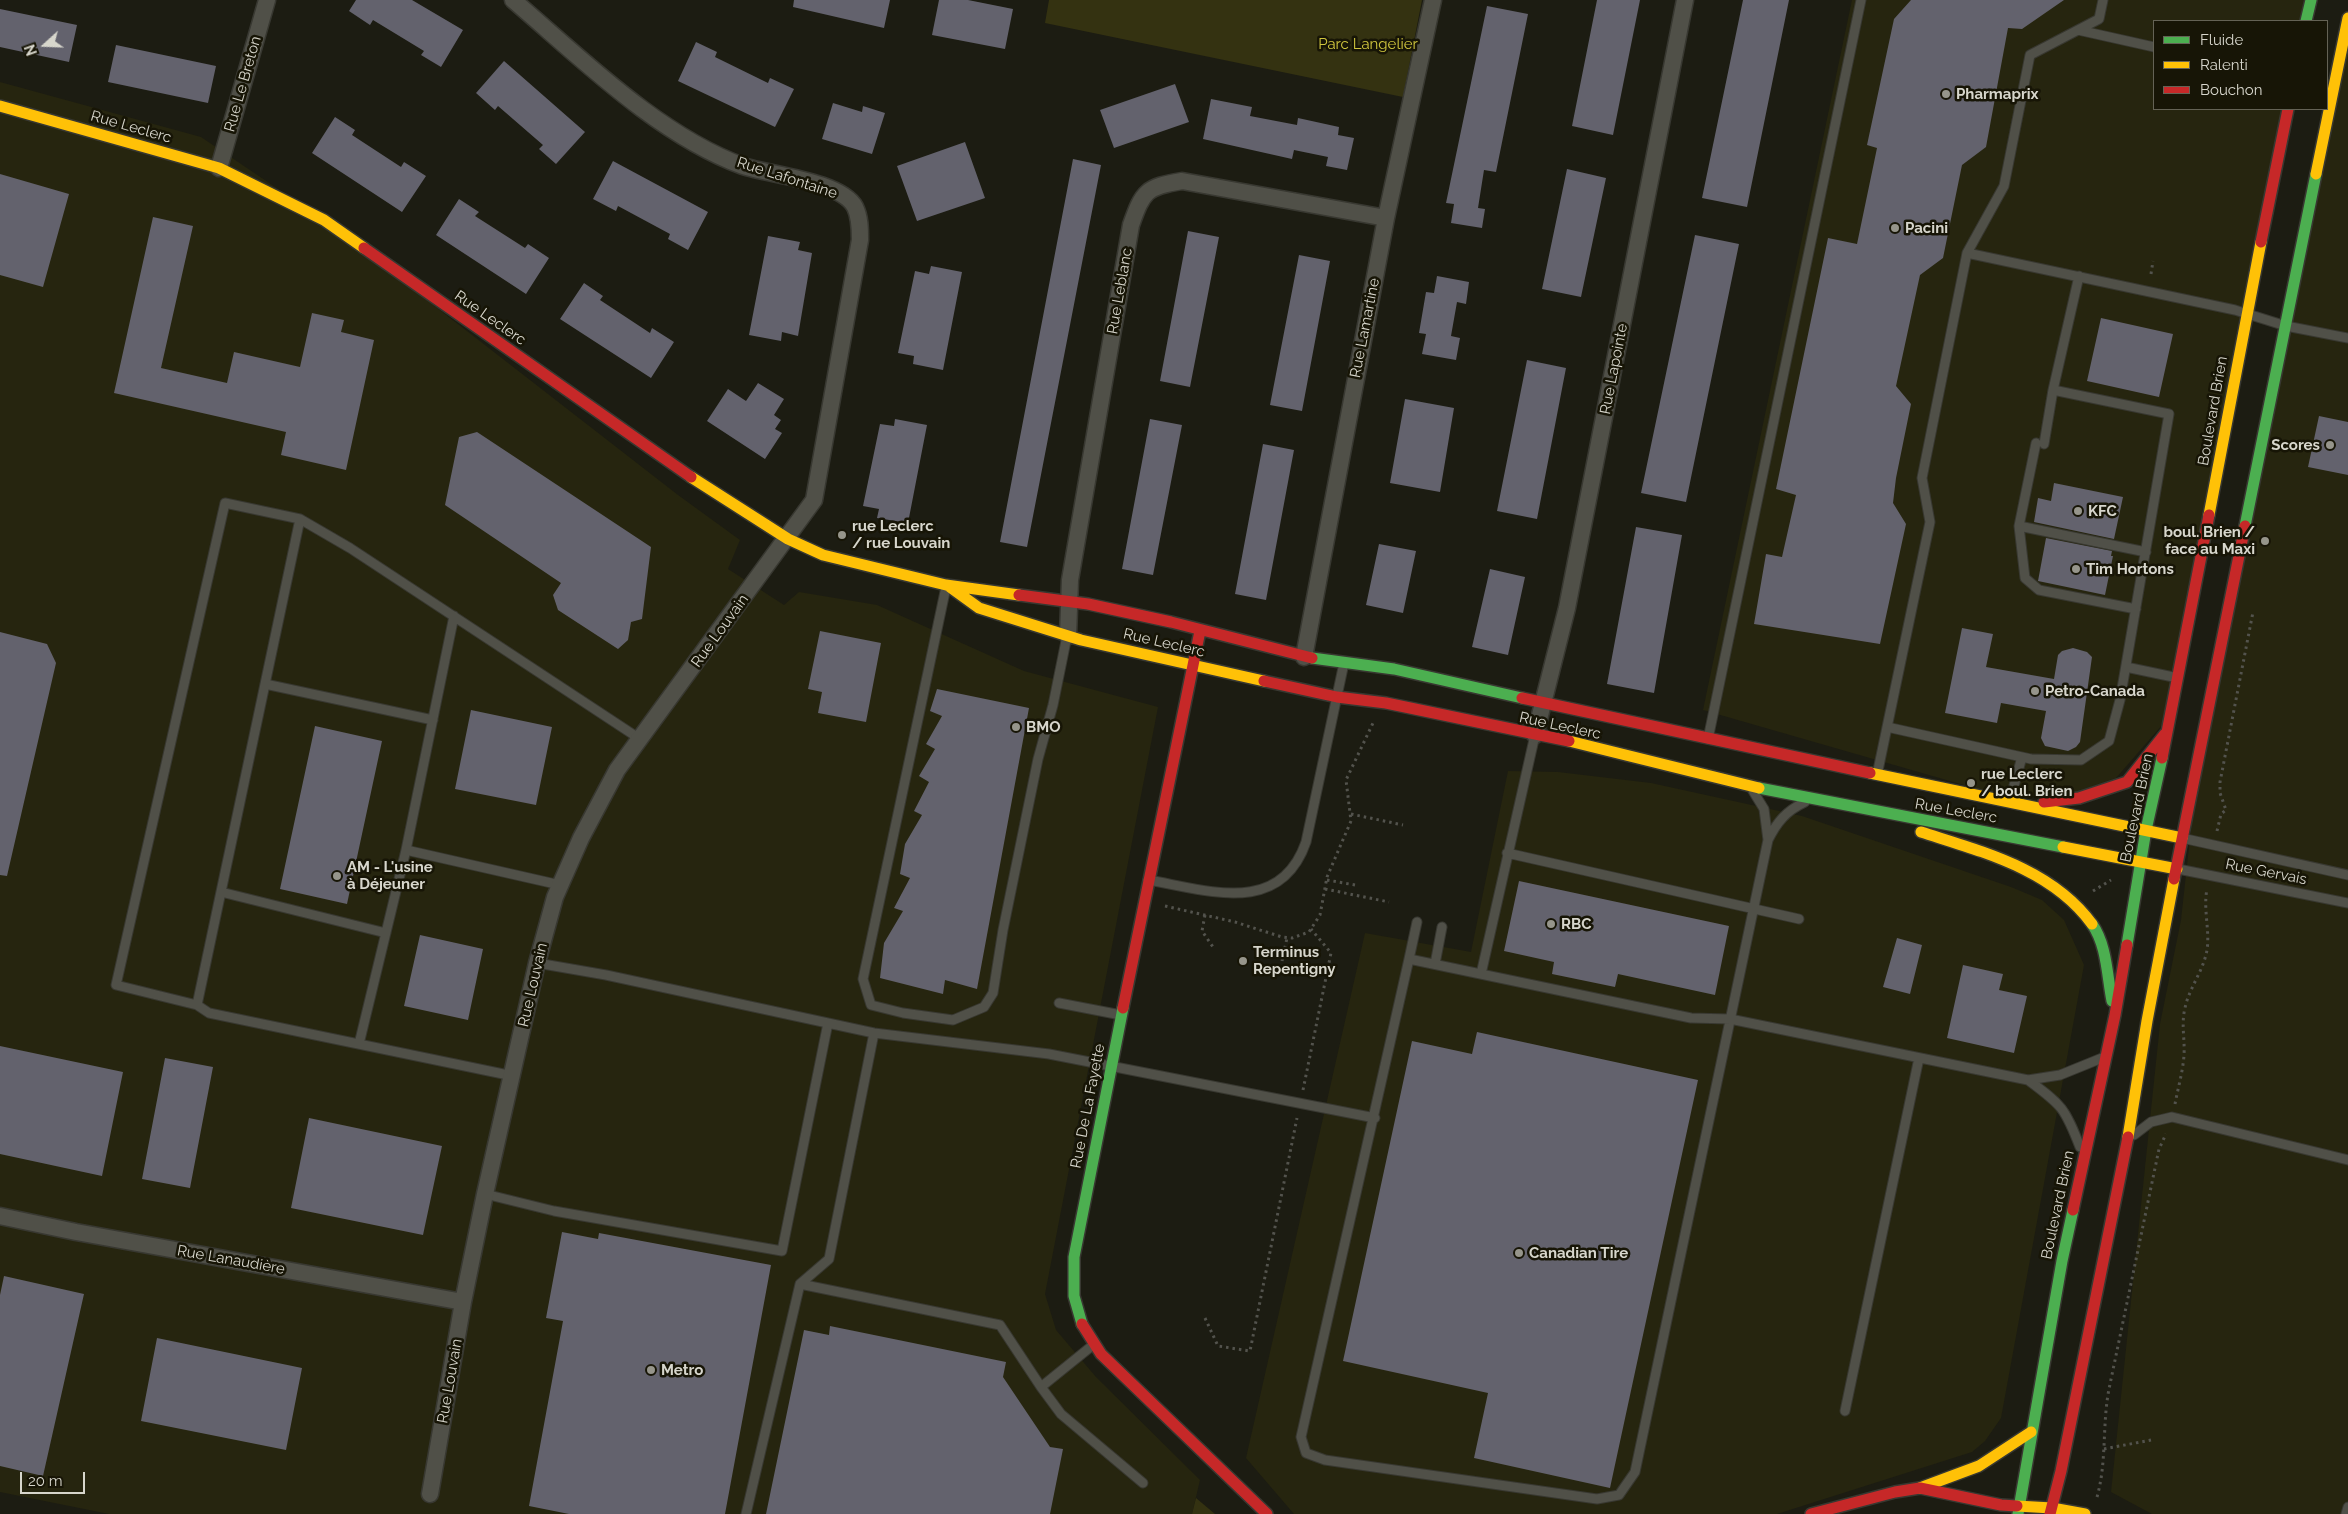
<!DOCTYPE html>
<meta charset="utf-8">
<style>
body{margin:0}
#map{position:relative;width:2348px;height:1514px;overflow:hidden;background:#1c1c12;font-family:Raleway,sans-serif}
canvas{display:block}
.legend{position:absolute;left:2153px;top:20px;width:175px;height:90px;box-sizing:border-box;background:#171506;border:1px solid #646255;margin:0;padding:6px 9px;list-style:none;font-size:15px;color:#d7d6cc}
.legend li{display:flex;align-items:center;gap:10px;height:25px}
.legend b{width:25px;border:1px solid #646255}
.north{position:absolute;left:20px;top:20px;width:50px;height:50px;-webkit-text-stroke:4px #171506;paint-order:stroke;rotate:250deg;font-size:14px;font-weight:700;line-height:20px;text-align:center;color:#d7d6cc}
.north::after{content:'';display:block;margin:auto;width:18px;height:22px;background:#d7d6cc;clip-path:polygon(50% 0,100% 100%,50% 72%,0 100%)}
.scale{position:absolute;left:20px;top:1472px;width:65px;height:22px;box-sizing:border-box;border:2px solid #d7d6cc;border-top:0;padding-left:6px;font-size:15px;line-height:18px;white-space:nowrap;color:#d7d6cc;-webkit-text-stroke:4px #171506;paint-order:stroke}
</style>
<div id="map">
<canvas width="2348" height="1514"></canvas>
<ul class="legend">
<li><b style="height:6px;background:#4caf50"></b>Fluide</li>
<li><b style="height:6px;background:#ffc107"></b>Ralenti</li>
<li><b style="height:6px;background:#c62828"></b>Bouchon</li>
</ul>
<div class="north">N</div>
<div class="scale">20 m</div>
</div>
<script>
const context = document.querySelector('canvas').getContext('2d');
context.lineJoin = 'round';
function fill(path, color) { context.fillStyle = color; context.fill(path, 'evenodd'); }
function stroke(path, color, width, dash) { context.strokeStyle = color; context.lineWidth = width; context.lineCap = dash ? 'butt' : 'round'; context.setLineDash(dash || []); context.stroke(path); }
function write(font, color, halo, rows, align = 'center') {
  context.font = font + ' Raleway,sans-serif'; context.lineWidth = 5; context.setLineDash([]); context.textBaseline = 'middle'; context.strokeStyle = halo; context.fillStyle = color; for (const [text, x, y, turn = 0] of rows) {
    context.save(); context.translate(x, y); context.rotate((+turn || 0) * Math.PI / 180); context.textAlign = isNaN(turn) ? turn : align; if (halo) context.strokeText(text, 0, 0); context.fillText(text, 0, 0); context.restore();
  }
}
const built = new Path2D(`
 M1852,0h459l-5,21h-152v88h134l-125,615 -47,54 -43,15 -64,5 -306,-88z
 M2348,20v1494h-196l-41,-22 49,-468 21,-104 18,-164z
 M0,82l201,55 123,83 354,275 62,45 -12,29 56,36 15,-13 78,13 147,66 134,36 -113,587 11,36 40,47 104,103 -8,34h-1083l-109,-22z
 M1508,771l50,1 93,11 151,33 209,71 31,13 22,20 20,45 -83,453 -16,23 -13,11 -195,62h-483l-48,-56 119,-525 106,19z`);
const green = new Path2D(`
 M1049,0h373l-19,97 -358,-74z
 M1196,1498l19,16h-23z`);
const building = new Path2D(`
 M356,0h56l51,30 -22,37 -20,-12 3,-4 -51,-31 -3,5 -21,-14z
 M794,0h96l-6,28 -91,-21z
 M939,0h29l45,9 -8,40 -73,-14z
 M1597,0h43l-27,135 -41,-9z
 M1743,0h46l-42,207 -45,-9z
 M1911,0h153l-42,29 -14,-1 -22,119 -24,18 -19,93 -23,17 -24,111 15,18 -15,74 -3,25 13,21 -26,120 -126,-20 12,-70 16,3 14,-62 -20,-6 52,-251 29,6 20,-96 -10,-3 27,-126z
 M1487,6l41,8 -32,158 -12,-2 -6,38 7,1 -3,19 -31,-5 3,-19 -8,-1z
 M0,9l77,16 -8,37 -69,-15z
 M696,42l21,10 -2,5 53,26 2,-5 24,11 -19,38 -97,-46z
 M116,45l100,21 -8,37 -100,-21z
 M504,61l81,71 -29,32 -17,-15 4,-4 -45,-39 -3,4 -19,-17z
 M1175,84l14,38 -75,26 -14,-38z
 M1211,99l41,8 -2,9 47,9 1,-7 41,9 -1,8 16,3 -7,32 -21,-4 2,-9 -34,-7 -2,9 -89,-20z
 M833,103l29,9 1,-6 22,7 -13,41 -50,-15z
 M335,117l20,13 -3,5 49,32 3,-5 22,14 -24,36 -90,-59z
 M965,142l20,56 -68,23 -20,-55z
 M1073,159l28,6 -74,382 -27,-5z
 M613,161l95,51 -20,38 -20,-11 2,-5 -52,-28 -2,5 -23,-12z
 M1567,169l39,9 -25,119 -39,-8z
 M0,174l69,20 -26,93 -43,-12z
 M459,199l20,13 -4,4 50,32 3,-4 21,14 -23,36 -90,-59z
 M153,217l40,9 -32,142 66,15 7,-31 66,15 12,-54 32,7 -3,12 33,8 -28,130 -65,-15 5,-23 -172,-39z
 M1188,231l31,6 -29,150 -30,-6z
 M1695,235l44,9 -53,258 -45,-9z
 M768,236l32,6 -2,8 14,3 -14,83 -16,-4 -1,9 -32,-6z
 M1299,255l31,6 -28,150 -32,-6z
 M931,266l31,6 -19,98 -30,-6 1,-8 -16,-3 17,-82 14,3z
 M1437,276l32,6 -3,22 -9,-2 -6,34 9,2 -4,22 -34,-6 4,-20 -7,-1 7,-41 8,1z
 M584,283l19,13 -3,4 50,33 2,-5 22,14 -23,36 -91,-59z
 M2101,318l72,16 -14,63 -72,-16z
 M1527,360l39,8 -29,151 -40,-8z
 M758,383l26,16 -10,16 7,5 -6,9 7,4 -17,26 -58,-38 21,-32 18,12z
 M1405,399l49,9 -14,84 -50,-9z
 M2319,416l29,6v53l-40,-8z
 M895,419l32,6 -19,98 -31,-5 2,-9 -16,-3 17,-82 14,2z
 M1150,419l32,6 -29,150 -31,-6z
 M477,432l174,115 -9,72 -11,3 -3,18 -10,9 -60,-39 -5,-15 8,-12 -116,-78 14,-68z
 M1263,444l31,6 -28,150 -31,-6z
 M2054,483l69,14 -9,42 -80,-17 4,-24 13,3z
 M1636,527l46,8 -28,158 -47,-9z
 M2046,538l66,13 -1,5h2l-8,39 -67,-14z
 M1379,544l37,7 -13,62 -37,-8z
 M1490,569l35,8 -17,78 -36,-8z
 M1962,628l31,6 -7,33 68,12 4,-24 4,-4 11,-3 14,4 5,5 -12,85 -4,5 -8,4 -23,-5 -4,-8 5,-27 -45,-8 -4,20 -52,-10z
 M820,631l61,12 -15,79 -48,-9 4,-21 -14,-3z
 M0,632l47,12 9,19 -49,213 -7,-1z
 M937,689l92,19 -52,281 -32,-9 -2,14 -63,-16 4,-35 19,-32 -9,-3 16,-30 -10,-4 5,-30 17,-29 -8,-4 15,-29 -10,-6 16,-27 -9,-5 16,-28 -12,-5z
 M471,710l81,17 -16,78 -81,-16z
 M315,726l67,15 -35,163 -67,-15z
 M1519,881l210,45 -14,69 -97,-21 -3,13 -63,-13 2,-12 -50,-11z
 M420,935l63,14 -15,71 -64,-14z
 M1897,938l25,7 -12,49 -27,-7z
 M1963,965l40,9 -4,16 28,6 -13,57 -67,-15z
 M1477,1032l221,48 -88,408 -136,-30 14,-65 -145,-32 69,-320 60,13z
 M0,1046l123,26 -21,104 -102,-22z
 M165,1058l48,9 -23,121 -48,-9z
 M309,1118l133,28 -19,89 -132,-27z
 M562,1232l36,7 1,-6 172,32 -46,249h-156l-40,-8 34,-185 -17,-3z
 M4,1276l80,18 -41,182 -43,-10v-171z
 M830,1326l176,36 -3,15 47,70 13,2 -13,65h-284l38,-184 25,5z
 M157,1338l145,30 -16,82 -145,-29z`);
const path = new Path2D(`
 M2151,274l2,-13
 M1351,814l52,11
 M2217,831l4,-17 5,-4 -6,-17v-11l33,-170
 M1327,880l28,5
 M1325,889l64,13
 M2093,891l18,-11
 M1165,906l70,16 47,15 10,1 17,-6 11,-17 7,-38 24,-56 -5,-41 27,-57
 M1205,915l-3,16 11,16
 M1282,961l5,-23
 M1303,1090l28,-137 -20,-24
 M2175,1104c3,-16 8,-33 9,-49 1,-16 -3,-31 1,-47 4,-20 18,-36 22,-58 3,-20 -4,-41 0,-61
 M1205,1318l13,28 32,5 47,-233
 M2104,1449l47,-9
 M2097,1497c10,-35 5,-72 12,-108l50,-240 7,-15`);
const lane = new Path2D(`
 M2078,30l76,17
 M1967,253l268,57 51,16 62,12
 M2036,443l-17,83 6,52 14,12 97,19
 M2044,444l9,-54 26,-114
 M2019,526l127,26
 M946,587l-83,392 8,26 32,8 50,7 31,-13 9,-14 10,-63 35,-171 15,-54 14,-69
 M454,616l-48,234 154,35
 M2126,667l52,11
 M265,684l168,36
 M1887,727l144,32 50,1 28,-19 11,-41 49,-286 -116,-24
 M1708,739l153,-739
 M1877,775l53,-253 -8,-44 45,-225 37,-67 26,-131 69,-36 4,-19
 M1753,791l11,18 4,31
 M2010,800l12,-43
 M1805,802c-19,9 -28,20 -37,38l-133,632 -16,23 -22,4 -272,-39 -19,-7 -5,-16 108,-478 282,59 39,1 298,61 32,-5 42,-17
 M2182,838l166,37
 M1507,853l292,66
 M2178,869l170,34
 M1148,880c59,10 132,37 158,-38l38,-179
 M221,892l165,41
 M1409,959l8,-37
 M537,963l69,12 268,58 175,21 326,64
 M1435,964l7,-37
 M1481,974l54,-239
 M1059,1003l62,12
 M197,1005l103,-486
 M359,1044l47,-194
 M513,1076l-304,-63 -12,-8 -81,-20 109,-482 75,16 50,29 290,191
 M2028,1080c34,25 37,28 52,67
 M2134,1135l17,-13 21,-5 176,43
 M485,1194l69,17 228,40 46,-228
 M800,1284l200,41 41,62
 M1093,1345l-52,42 20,27 82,69
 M1845,1411l74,-353
 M746,1514l54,-230 29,-25 45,-226
 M2346,1514l2,-7`);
const street = new Path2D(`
 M219,168l48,-168
 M1068,636l2,-56 61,-355c12,-34 15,-38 51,-44l204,37
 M1304,657l82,-439 47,-218
 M1535,735l32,-127 118,-608
 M0,1216l76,16 387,70
 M430,1494l33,-192 22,-108 52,-231 18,-66 26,-59 36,-68 197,-270 46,-260c0,-11 0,-23 -5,-33 -14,-26 -85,-32 -112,-41 -85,-31 -162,-108 -230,-166`);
const fast = new Path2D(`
 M2306,21l5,-21
 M2245,526l71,-352
 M1312,658l82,11 128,29
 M1759,788l304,59
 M2092,924c15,21 15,52 20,77
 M2127,945l19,-115 16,-72
 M1082,1324l-8,-28v-39l49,-249
 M2018,1514l44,-253 11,-51`);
const slow = new Path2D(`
 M0,106l219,62 105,52 40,28
 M2316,174l32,-156
 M691,477l97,62 35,16 123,30 73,10
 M2209,515l52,-273
 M950,587l29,21 102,32 183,41
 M1569,741l190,47
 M1870,773l312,65
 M1921,832c62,20 131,37 171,92
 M2063,847l114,22
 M2128,1137l19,-116 27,-142
 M1920,1488l59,-22 52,-34
 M2017,1506l35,2 33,6`);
const jam = new Path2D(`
 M2261,242l27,-133
 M364,248l327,229
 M1019,595l69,9 83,18 141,36
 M1264,681l73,16 49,6 183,38
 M1522,698l348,75
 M2162,758l47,-243
 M2044,802l35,-4 48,-16 38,-48
 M2174,879l71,-353
 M1123,1008l77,-377
 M2073,1210l42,-195 12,-70
 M1082,1324l19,30 166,160
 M1811,1514l84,-22 25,-4 81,17 16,1
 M2050,1514l11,-43 67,-334`);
const markers = [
 [1946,94,5,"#96958b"],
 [1895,228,5,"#96958b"],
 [2330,445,5,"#96958b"],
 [2078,511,5,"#96958b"],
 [842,535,5,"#96958b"],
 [2265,541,5,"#96958b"],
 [2076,569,5,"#96958b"],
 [2035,691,5,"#96958b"],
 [1016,727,5,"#96958b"],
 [1971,783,5,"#96958b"],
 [337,876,5,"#96958b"],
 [1551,924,5,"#96958b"],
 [1243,961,5,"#96958b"],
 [1519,1253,5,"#96958b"],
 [651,1370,5,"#96958b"]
];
const parkNames = [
 ["Parc Langelier",1368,44]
];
const streetNames = [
 ["Rue Le Breton",243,84,-74],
 ["Rue Leclerc",131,127,16],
 ["Rue Lafontaine",787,178,18],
 ["Rue Leblanc",1120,291,-80],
 ["Rue Leclerc",490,318,35],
 ["Rue Lamartine",1365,328,-79],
 ["Rue Lapointe",1614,369,-79],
 ["Boulevard Brien",2213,411,-80],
 ["Rue Louvain",720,631,-54],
 ["Rue Leclerc",1164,643,13],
 ["Rue Leclerc",1560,726,12],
 ["Boulevard Brien",2137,808,-78],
 ["Rue Leclerc",1956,811,10],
 ["Rue Gervais",2266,872,11],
 ["Rue Louvain",533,985,-77],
 ["Rue De La Fayette",1088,1106,-79],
 ["Boulevard Brien",2058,1205,-78],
 ["Rue Lanaudière",231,1260,10],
 ["Rue Louvain",450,1381,-80]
];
const poiNames = [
 ["Pharmaprix",1956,94],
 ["Pacini",1905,228],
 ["Scores",2320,445,"right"],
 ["KFC",2088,511],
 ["rue Leclerc",852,526],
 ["/ rue Louvain",852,543],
 ["boul. Brien /",2255,532,"right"],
 ["face au Maxi",2255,549,"right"],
 ["Tim Hortons",2086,569],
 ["Petro-Canada",2045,691],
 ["BMO",1026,727],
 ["rue Leclerc",1981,774],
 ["/ boul. Brien",1981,791],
 ["AM - L'usine",347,867],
 ["à Déjeuner",347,884],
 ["RBC",1561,924],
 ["Terminus",1253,952],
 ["Repentigny",1253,969],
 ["Canadian Tire",1529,1253],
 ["Metro",661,1370]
];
fill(built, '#26250f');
fill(green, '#343211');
fill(building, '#63626d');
stroke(lane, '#383831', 11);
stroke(street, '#383831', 19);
stroke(fast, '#383831', 14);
stroke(slow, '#383831', 14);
stroke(jam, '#383831', 14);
stroke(path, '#53534d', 3, [2.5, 4]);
stroke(lane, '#505048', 9);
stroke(street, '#505048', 16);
stroke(fast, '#4caf50', 11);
stroke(slow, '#ffc107', 11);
stroke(jam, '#c62828', 11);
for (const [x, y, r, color] of markers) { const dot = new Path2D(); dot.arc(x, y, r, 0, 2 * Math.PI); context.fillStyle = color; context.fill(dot); stroke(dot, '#171506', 2); }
write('15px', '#d0c63e', '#171506', parkNames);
write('15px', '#d7d6cc', '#171506', streetNames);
write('bold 15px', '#d7d6cc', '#171506', poiNames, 'left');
</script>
